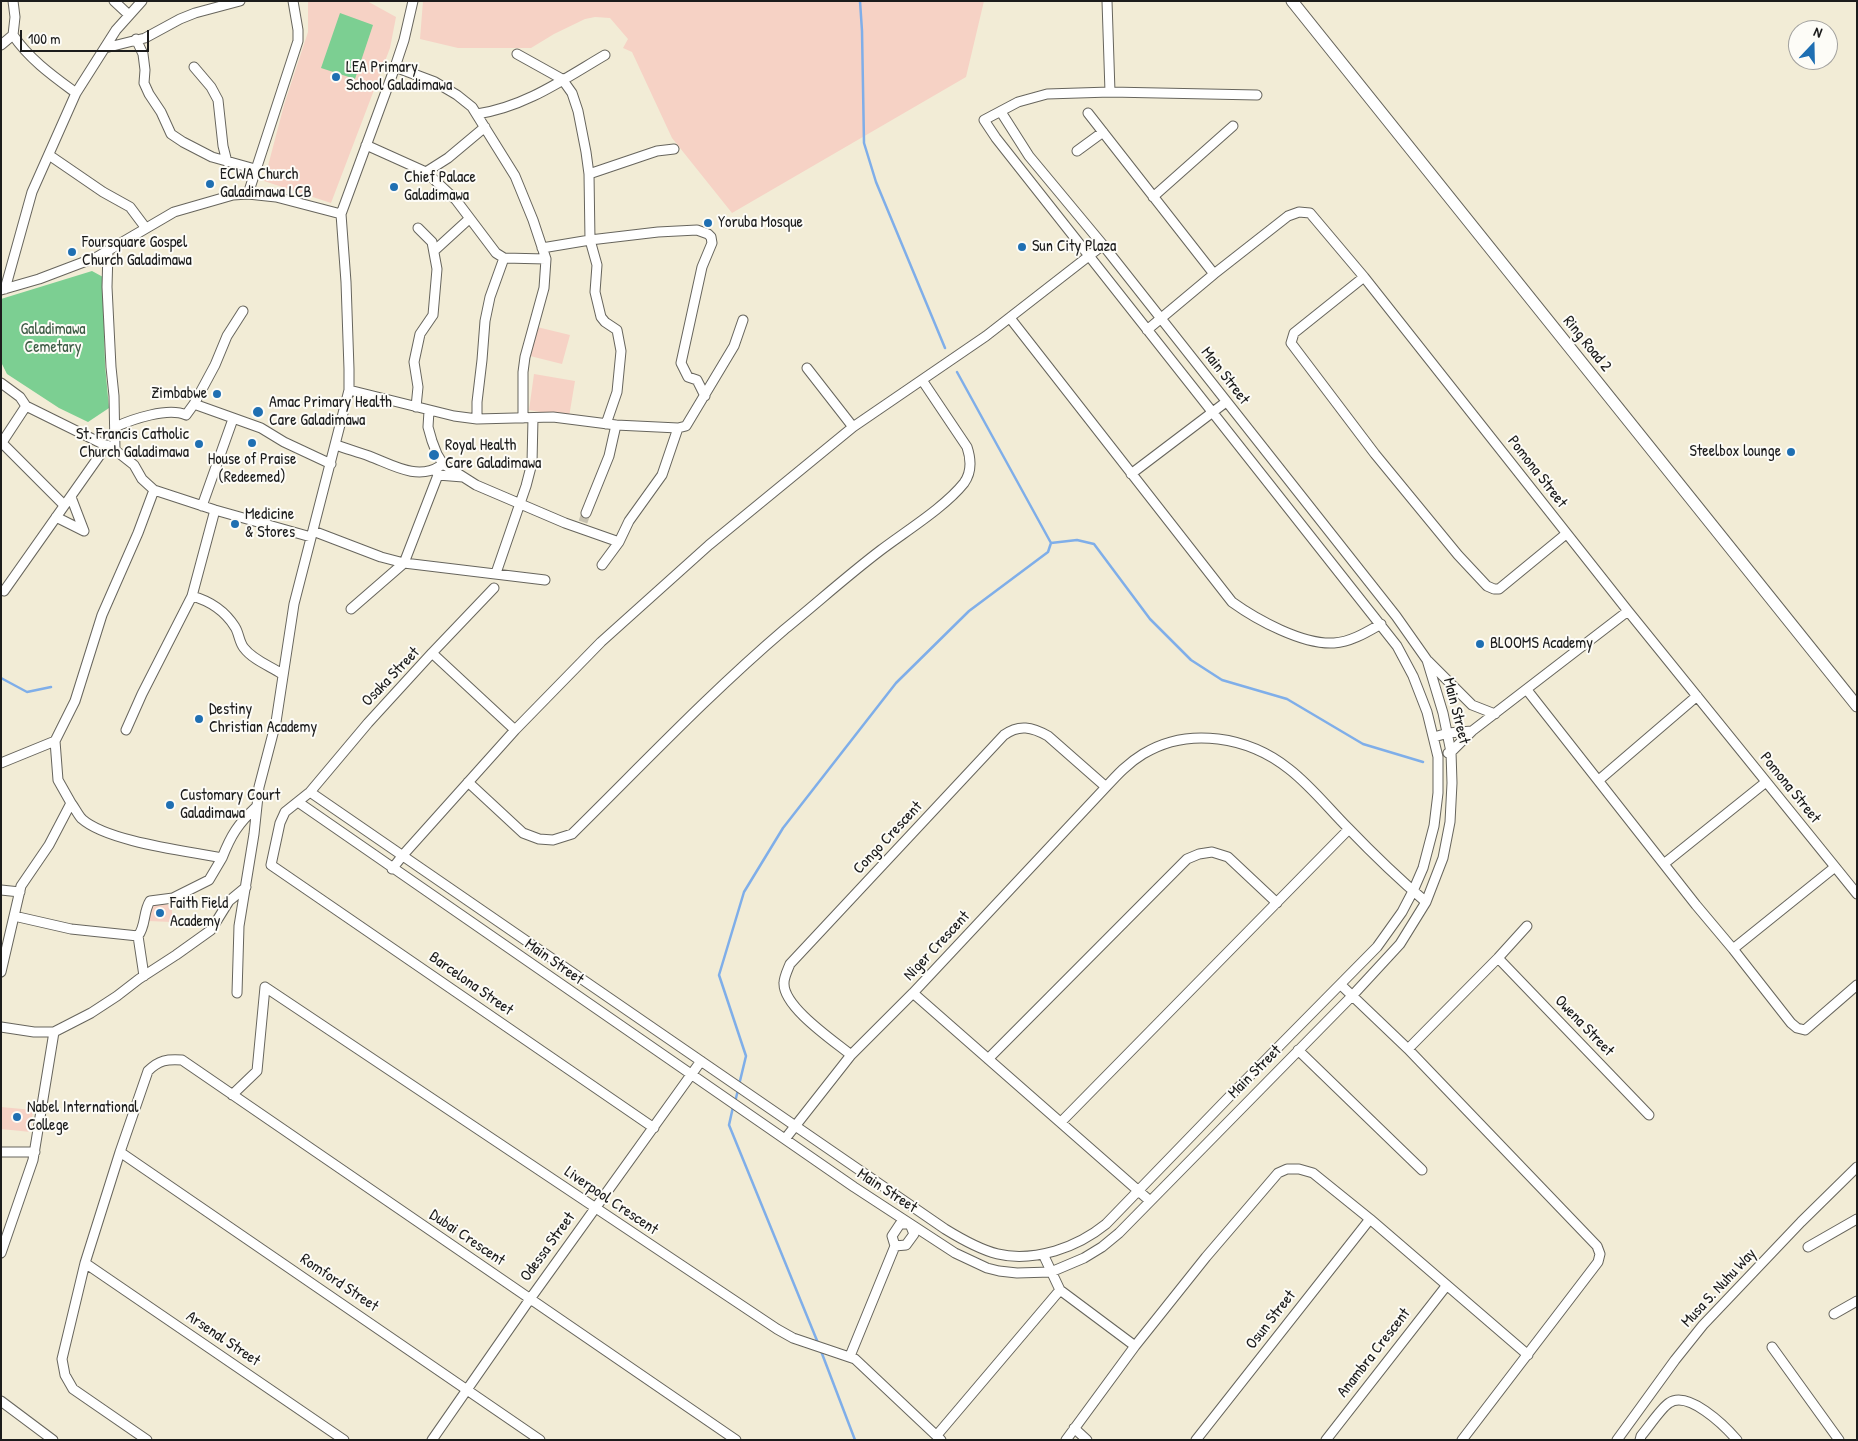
<!DOCTYPE html>
<style>
body{margin:0}
#map{position:relative;width:1858px;height:1441px;overflow:hidden;background:#f2ecd6;font-family:"Patrick Hand",sans-serif}
canvas{display:block}
.frame{position:absolute;inset:0;border:2px solid #1c1c1c;pointer-events:none}
.north{position:absolute;left:1788px;top:20px;width:50px;height:50px;box-sizing:border-box;background:#fdfcf7;border:1px solid #a3a29f;border-radius:50%;rotate:21deg;font-size:14px;font-weight:700;line-height:20px;text-align:center;color:#1c1c1c}
.north::after{content:'';display:block;margin:auto;width:18px;height:22px;background:#1f6fb2;clip-path:polygon(50% 0,100% 100%,50% 72%,0 100%)}
.scale{position:absolute;left:20px;top:30px;width:129px;height:22px;box-sizing:border-box;border:2px solid #1c1c1c;border-top:0;padding-left:6px;font-size:15px;line-height:18px;white-space:nowrap;color:#1c1c1c;-webkit-text-stroke:4px #fdfcf7;paint-order:stroke}
</style>
<div id="map">
<canvas width="1858" height="1441"></canvas>
<div class="frame"></div>
<div class="north">N</div>
<div class="scale">100 m</div>
</div>
<script>
const context = document.querySelector('canvas').getContext('2d');
context.lineJoin = 'round';
function fill(path, color) { context.fillStyle = color; context.fill(path, 'evenodd'); }
function stroke(path, color, width, dash) { context.strokeStyle = color; context.lineWidth = width; context.lineCap = dash ? 'butt' : 'round'; context.setLineDash(dash || []); context.stroke(path); }
function write(font, color, halo, rows, align = 'center') {
  context.font = font + ' "Patrick Hand",sans-serif'; context.lineWidth = 4; context.setLineDash([]); context.textBaseline = 'middle'; context.strokeStyle = halo; context.fillStyle = color; for (const [text, x, y, turn = 0] of rows) {
    context.save(); context.translate(x, y); context.rotate((+turn || 0) * Math.PI / 180); context.textAlign = isNaN(turn) ? turn : align; if (halo) context.strokeText(text, 0, 0); context.fillText(text, 0, 0); context.restore();
  }
}
const built = new Path2D(`
 M308,1h59l29,16 -6,31 -59,155 -67,-22 20,-76 24,-73z
 M423,1h561l-18,76 -234,136 -60,-75 -40,-86 -9,-4 5,-9 -18,-21 -15,-1 -10,2 -31,15 -23,14h-73l-38,-9z
 M537,327l33,8 -8,29 -32,-8z
 M534,374l41,7 -6,36 -40,-7z
 M149,904l23,1v17l-24,-1z
 M1,1107l32,3 -2,22 -30,-3z`);
const green = new Path2D(`
 M340,13l33,12 -18,54 -34,-11z
 M92,271l11,6 2,88 4,43 -21,14 -29,-14 -52,-34 -6,-12v-63z`);
const stream = new Path2D(`
 M860,1l2,30 2,112 12,39 69,166
 M1051,543l26,-3 17,4 56,75 41,41 31,20 65,19 76,45 60,18
 M1,678l26,14 24,-5
 M739,1085l7,-29 -27,-81 25,-83 39,-64 113,-145 73,-72 79,-59 3,-9 -94,-171
 M735,1102l3,-12
 M733,1107l-4,18 89,218
 M821,1351l34,89`);
const minorTunnel = new Path2D(`
 M583,522l3,-9`);
const minor = new Path2D(`
 M13,1l2,16 -2,18c16,24 40,41 63,58
 M114,1l15,14
 M1107,1l3,91
 M136,39l7,15 2,16 -1,13 5,11 12,18 10,22 12,8 29,15 43,12
 M1,45l12,-10
 M105,48l40,-10 35,-19 15,-6 45,-12
 M517,54l45,25 10,14 6,18 8,41 3,22 1,66 7,25 -2,27 6,25 4,5 12,8 4,21 -4,41 -11,32
 M194,67l17,20 7,13 5,46 4,16
 M395,67l40,15 22,13 15,12 43,69 18,44 13,39 -2,29 -19,69 -2,15v46
 M1088,113l126,161
 M477,114c48,-7 87,-35 128,-59
 M366,145l60,27 30,28 40,53 8,5 42,1
 M1077,151l26,-19
 M49,155l54,37 27,15 15,20
 M426,172l22,-14 37,-31
 M589,174l68,-23 17,-2
 M248,194l50,-153v-11l-5,-29
 M1153,197l80,-71
 M542,248l48,-8 68,-8 39,-2 11,4 3,3 1,6 -10,24 -21,96 7,14 9,3 8,16
 M108,251l-1,36 4,80 3,29 1,54
 M434,251l35,-32
 M1364,277l-70,56 -3,10 84,111 83,101 29,31 7,3h5l67,-55
 M5,289l27,-97 44,-99 40,-63 26,-29
 M1,290l38,-11 58,-22 77,-45 59,-17 15,-1 28,3 65,17
 M1010,318l222,284c25,18 71,43 102,41 17,-1 33,-11 47,-19
 M1147,330l67,-56 74,-58 11,-4 11,1 54,64 264,334 229,283
 M807,368l46,59
 M1,383l19,14 6,9 89,44 19,15 8,14 12,11 61,20 96,27
 M349,390l105,26 23,3 76,-2 63,8 62,3 8,-2 48,-80 9,-26
 M194,404l67,24 23,14 47,22
 M416,407l2,-20 -4,-25 6,-28 13,-19 4,-46 -5,-27 -14,-14
 M429,411l-1,16 4,14 5,13 6,10 33,21 89,38 54,19
 M477,419v-17l5,-42 3,-39 5,-24 14,-39
 M115,427c18,-8 53,-20 71,-12l8,-11 21,-39 12,-29 16,-25
 M2,443l62,62
 M1,444l25,-38
 M336,445c11,4 22,7 33,11 22,8 48,25 71,10
 M1131,474l95,-72
 M438,475l25,2
 M71,497l13,34
 M202,506l31,-87
 M586,513l23,-57 7,-31
 M56,517l28,14
 M313,531l68,26 23,6 141,17
 M602,565l17,-23 10,-21 33,-46 16,-47
 M496,573l30,-87 6,-23 1,-45
 M4,591l103,-146
 M192,596c18,5 33,15 43,31 4,6 4,15 9,21 9,12 26,18 38,26
 M351,609l53,-46 34,-88 -3,-6
 M432,653l62,-65
 M1428,661l44,44 23,9
 M1527,690l169,215 37,44 58,74 6,5 8,2 52,-45
 M126,730l16,-36 50,-98 23,-86
 M515,730l-83,-77 -64,70 -58,69 -25,20 -5,11 -9,42 383,263
 M1434,737l14,-4 24,-2
 M1448,753l3,-1 21,-21 156,-120
 M1,763l54,-22
 M1599,780l98,-84
 M468,782l55,51 16,6 14,1 19,-6c70,-69 138,-141 213,-205 32,-26 63,-54 96,-79 25,-19 64,-43 83,-67 8,-11 7,-24 3,-36l-45,-67
 M310,792l635,437c39,24 64,35 110,22 20,-6 35,-14 51,-27l121,-125 150,-152 25,-35 11,-21 10,-23 11,-42 4,-33v-36l-11,-45 -14,-36 -16,-30 -401,-508 -12,-18 34,-18 29,-8 63,-2 147,3
 M298,802l556,385 101,66 32,15 12,3 18,2 34,-1 33,-14 18,-11 17,-14 233,-237 48,-52 26,-42 17,-44 7,-36 2,-39 -1,-31 -8,-39 -16,-53 -31,-44 -293,-371 -74,-89 -28,-44
 M71,803c4,5 7,12 11,16 26,23 106,32 140,39 9,-23 16,-34 34,-51
 M1665,863l101,-81
 M392,869l11,-14 112,-125 86,-88 108,-97 144,-118 133,-91 117,-91
 M1,890l19,2
 M14,916l57,13 67,7 6,40
 M138,936c8,-10 5,-24 12,-35l23,-3 36,-18 13,-22
 M1733,949l102,-82
 M1498,958l151,157
 M1,972l20,-86 28,-41 22,-42 -13,-23 -3,-39 20,-40 27,-86 36,-82 16,-43
 M1341,985l67,64 189,197 3,8 -2,8 -136,178
 M237,993l2,-67 15,-92 5,-47 17,-65 18,-118 55,-214v-21l-3,-87 -5,-68 54,-147 9,-27 9,-39
 M913,993l237,208
 M1,1027l33,5h20l37,-19 26,-17 22,-17 37,-24 35,-25 18,-29 17,-14
 M1408,1049l90,-91 29,-32
 M1298,1050l124,120
 M851,1055c-17,-14 -68,-48 -67,-72 0,-6 4,-14 6,-19l214,-229c15,-11 28,-8 44,1l58,51
 M988,1059l199,-200 12,-5 13,-2 16,5 49,46
 M232,1095l25,-24 8,-84 512,342 16,9 62,21 86,81
 M1061,1122l288,-293
 M785,1139l66,-84 62,-62 193,-206c11,-12 22,-24 37,-33 46,-28 106,-17 146,15 22,17 40,40 59,59 25,26 51,51 78,74
 M1,1152h34
 M120,1152l420,288
 M900,1224h10l4,10 -8,11 -11,1 -3,-10z
 M1808,1247l49,-28
 M1,1253l32,-93 21,-128
 M1043,1254l17,36 75,56
 M85,1263l259,177
 M1834,1314l23,-13
 M1772,1347l67,93
 M850,1356l45,-110
 M1,1401l52,39
 M1074,1428l13,12
 M937,1435l123,-145
 M147,1440l-74,-51 -8,-14 -3,-16 23,-96 35,-111 28,-81c11,-11 19,-12 34,-11l554,380
 M432,1440l98,-141 171,-238
 M1066,1440l69,-94 71,-89 72,-84 9,-4h12l14,4 57,46 158,136
 M1196,1440l174,-221
 M1326,1440l121,-155
 M1617,1440l58,-80 28,-35 98,-103 56,-55
 M1640,1440l1,-4c7,-8 20,-28 28,-33 19,-13 55,22 68,37`);
const major = new Path2D(`
 M1292,1l565,705`);
const markers = [
 [336,77,5,"#1f6fb2"],
 [210,184,5,"#1f6fb2"],
 [394,187,5,"#1f6fb2"],
 [708,223,5,"#1f6fb2"],
 [1022,247,5,"#1f6fb2"],
 [72,252,5,"#1f6fb2"],
 [217,394,5,"#1f6fb2"],
 [258,412,6,"#1f6fb2"],
 [252,443,5,"#1f6fb2"],
 [199,444,5,"#1f6fb2"],
 [1791,452,5,"#1f6fb2"],
 [434,455,6,"#1f6fb2"],
 [235,524,5,"#1f6fb2"],
 [1480,644,5,"#1f6fb2"],
 [199,719,5,"#1f6fb2"],
 [170,805,5,"#1f6fb2"],
 [160,913,5,"#1f6fb2"],
 [17,1117,5,"#1f6fb2"]
];
const poiNames = [
 ["LEA Primary",346,68],
 ["School Galadimawa",346,86],
 ["ECWA Church",220,175],
 ["Galadimawa LCB",220,193],
 ["Chief Palace",404,178],
 ["Galadimawa",404,196],
 ["Yoruba Mosque",718,223],
 ["Foursquare Gospel",82,243],
 ["Church Galadimawa",82,261],
 ["Sun City Plaza",1032,247],
 ["Zimbabwe",207,394,"right"],
 ["Amac Primary Health",269,403],
 ["Care Galadimawa",269,421],
 ["St. Francis Catholic",189,435,"right"],
 ["Church Galadimawa",189,453,"right"],
 ["Royal Health",445,446],
 ["Care Galadimawa",445,464],
 ["Steelbox lounge",1781,452,"right"],
 ["House of Praise",252,460,"center"],
 ["(Redeemed)",252,478,"center"],
 ["Medicine",245,515],
 ["& Stores",245,533],
 ["BLOOMS Academy",1490,644],
 ["Destiny",209,710],
 ["Christian Academy",209,728],
 ["Customary Court",180,796],
 ["Galadimawa",180,814],
 ["Faith Field",170,904],
 ["Academy",170,922],
 ["Nabel International",27,1108],
 ["College",27,1126]
];
const parkNames = [
 ["Galadimawa",53,330],
 ["Cemetary",53,348]
];
const streetNames = [
 ["Ring Road 2",1587,344,51],
 ["Main Street",1225,376,52],
 ["Pomona Street",1537,472,52],
 ["Osaka Street",391,677,-46],
 ["Main Street",1456,711,76],
 ["Pomona Street",1790,788,51],
 ["Congo Crescent",888,838,-47],
 ["Niger Crescent",937,946,-47],
 ["Main Street",554,962,35],
 ["Barcelona Street",471,984,35],
 ["Owena Street",1584,1026,46],
 ["Main Street",1255,1072,-45],
 ["Main Street",887,1191,33],
 ["Liverpool Crescent",611,1201,34],
 ["Dubai Crescent",467,1238,34],
 ["Odessa Street",548,1247,-54],
 ["Romford Street",339,1283,34],
 ["Musa S. Nuhu Way",1719,1288,-47],
 ["Osun Street",1271,1320,-52],
 ["Arsenal Street",223,1339,34],
 ["Anambra Crescent",1374,1353,-52]
];
fill(built, '#f6d2c5');
fill(green, '#7ccf92');
stroke(stream, '#7faee9', 2.5);
stroke(minorTunnel, '#c7c2b1', 9, [9, 4.5]);
stroke(minor, '#67655d', 11);
stroke(major, '#67655d', 13);
stroke(minor, '#fff', 9);
stroke(major, '#fff', 11);
for (const [x, y, r, color] of markers) { const dot = new Path2D(); dot.arc(x, y, r, 0, 2 * Math.PI); context.fillStyle = color; context.fill(dot); stroke(dot, '#fdfcf7', 2); }
write('16px', '#1c1c1c', '#fdfcf7', poiNames, 'left');
write('16px', '#3e5b45', '#fdfcf7', parkNames);
write('16px', '#1c1c1c', '#fdfcf7', streetNames);
</script>
